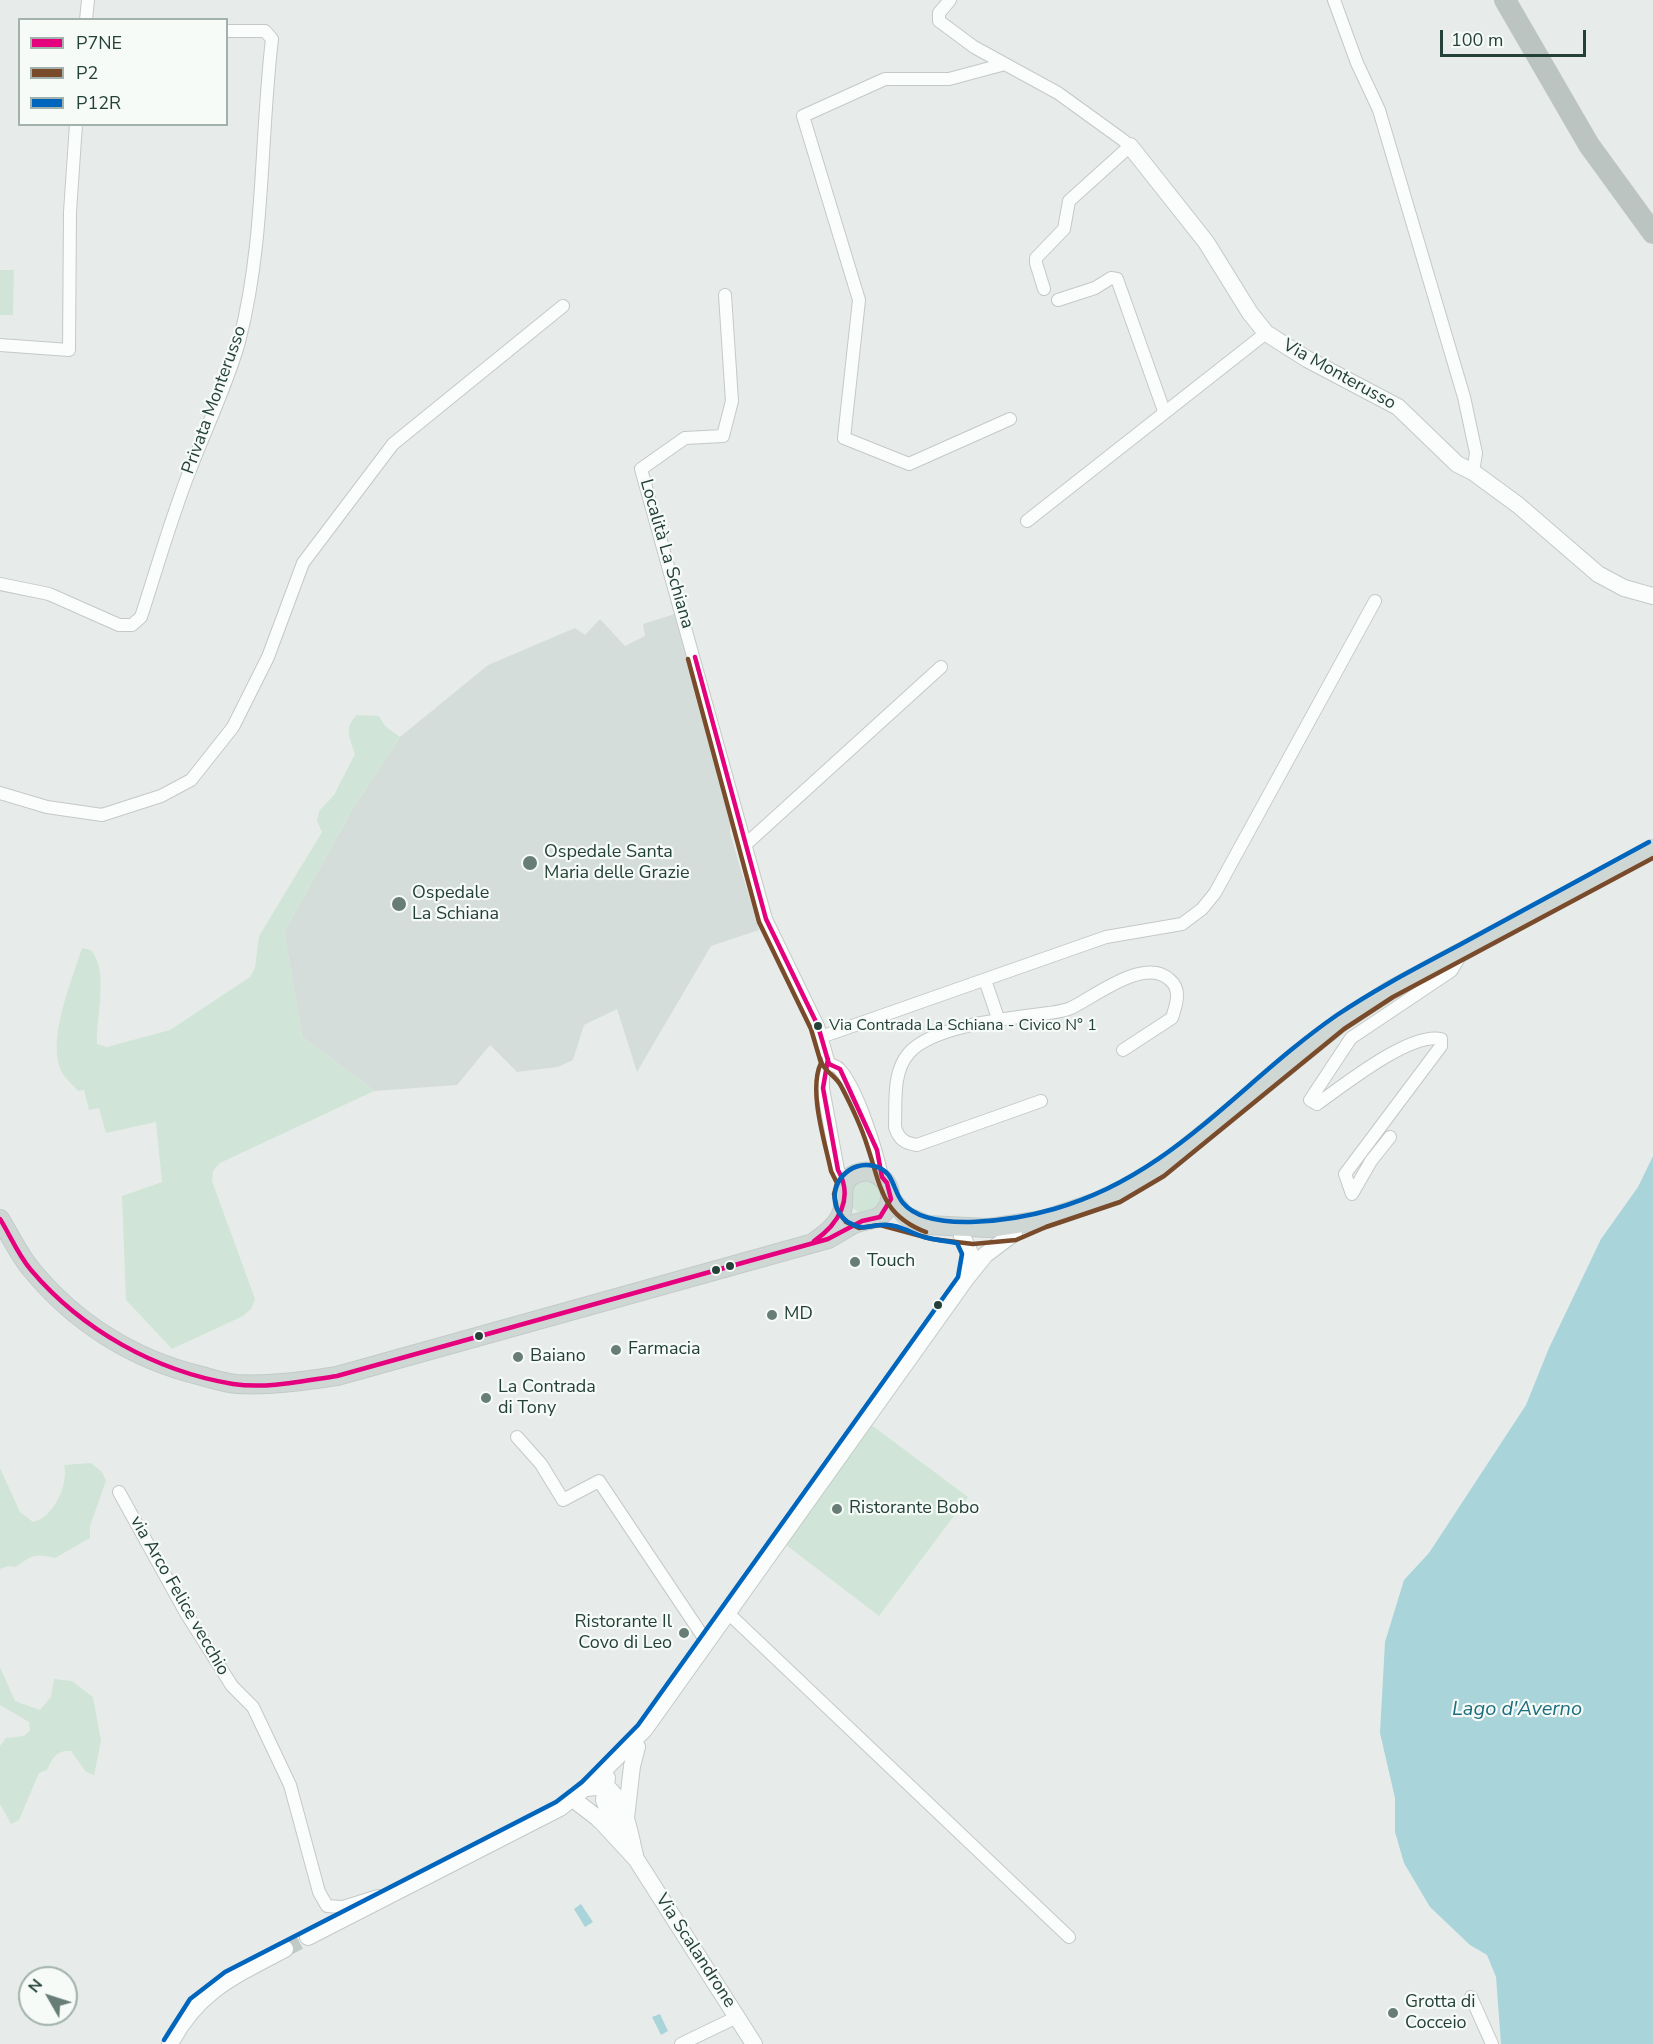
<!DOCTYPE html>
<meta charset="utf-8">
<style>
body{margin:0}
#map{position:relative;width:1653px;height:2044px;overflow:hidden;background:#e7ecea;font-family:"Nunito Sans",sans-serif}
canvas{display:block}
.legend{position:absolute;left:18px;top:18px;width:210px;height:108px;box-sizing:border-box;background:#f6fbf8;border:2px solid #a2b1ac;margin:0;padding:8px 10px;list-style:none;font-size:18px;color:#244139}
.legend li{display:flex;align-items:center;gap:12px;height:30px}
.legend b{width:30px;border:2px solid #a2b1ac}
.north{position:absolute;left:18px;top:1966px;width:60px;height:60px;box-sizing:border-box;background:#f6fbf8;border:2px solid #a2b1ac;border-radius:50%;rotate:309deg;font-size:16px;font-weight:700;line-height:24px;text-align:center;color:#244139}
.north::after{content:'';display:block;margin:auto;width:21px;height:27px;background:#687d77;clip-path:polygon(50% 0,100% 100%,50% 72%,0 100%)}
.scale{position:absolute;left:1440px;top:30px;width:146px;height:27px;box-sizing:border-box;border:3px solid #244139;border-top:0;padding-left:8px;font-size:18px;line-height:21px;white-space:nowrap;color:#244139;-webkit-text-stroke:4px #f6fbf8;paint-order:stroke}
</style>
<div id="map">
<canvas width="1653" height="2044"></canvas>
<ul class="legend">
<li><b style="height:8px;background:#e5007d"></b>P7NE</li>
<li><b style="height:8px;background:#7a4b2a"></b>P2</li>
<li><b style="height:8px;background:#0065bd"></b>P12R</li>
</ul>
<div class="north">N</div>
<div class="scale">100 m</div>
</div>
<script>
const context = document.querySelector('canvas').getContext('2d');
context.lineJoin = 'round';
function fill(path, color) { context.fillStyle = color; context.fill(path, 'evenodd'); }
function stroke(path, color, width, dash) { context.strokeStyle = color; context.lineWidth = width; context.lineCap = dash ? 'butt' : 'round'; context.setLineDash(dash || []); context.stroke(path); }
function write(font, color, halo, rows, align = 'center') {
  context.font = font + ' "Nunito Sans",sans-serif'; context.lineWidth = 4.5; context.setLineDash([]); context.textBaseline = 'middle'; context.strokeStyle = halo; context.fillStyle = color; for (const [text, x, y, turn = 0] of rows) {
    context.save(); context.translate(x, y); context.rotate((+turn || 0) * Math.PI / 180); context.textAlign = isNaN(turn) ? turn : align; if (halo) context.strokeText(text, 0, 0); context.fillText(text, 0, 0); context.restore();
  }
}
const built = new Path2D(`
 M678,613l54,193 -2,27 29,97 -48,16 -74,126 -20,-63 -33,16 -11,35 -15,7 -41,5 -27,-27 -33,40 -83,6 -72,-54 -18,-105 69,-124 47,-71 88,-72 87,-37 10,7 15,-16 25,27 20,-10 -2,-12z`);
const green = new Path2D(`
 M0,270h14l-1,45h-13z
 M357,715l22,1 6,10 15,11 -47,71 -69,124 18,105 72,54 -154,72 -7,8 -1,10 43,118 -4,10 -8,7 -71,33 -46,-49 -4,-104 40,-14 -6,-60 -50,11 -7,-25 -10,2 -5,-20 -6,1c-6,-7 -15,-14 -18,-23 -12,-32 12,-88 22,-120l9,2c18,21 5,66 6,94l10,3 63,-17 80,-53 5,-9 4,-32 63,-104 -5,-11 2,-10 15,-16 21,-41c-5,-16 -12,-26 2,-39z
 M849 1197a17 17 0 1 1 34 0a17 17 0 1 1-34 0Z
 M870,1424l98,73 -89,119 -93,-71z
 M91,1463l11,9 4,9 -16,45v12l-35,20c-18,-5 -24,-3 -39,9l-8,-1 -8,3v-101l20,44 13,10c20,-4 36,-37 31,-57z
 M0,1667l15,34 25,9 11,-13 3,-18 18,2 21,16 8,44 -7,34 -8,-3 -15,-21c-15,-1 -18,7 -24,19l-8,3 -20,47 -8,4 -11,-20v-58l6,-8 18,-2 6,-6 -1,-8 -29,-17z`);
const water = new Path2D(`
 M1653,1156v888h-152l-5,-67 -9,-22 -17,-10 -40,-38 -26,-44 -9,-31v-34l-15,-65 5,-91 19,-62 25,-27 97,-148 23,-57 52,-109 37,-52z
 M581,1904l12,18 -8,5 -11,-18z
 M660,2014l8,17 -7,4 -9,-18z`);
const secondaryTunnel = new Path2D(`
 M285,1949l23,-12`);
const street = new Path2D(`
 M950,0l-11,13v8l35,26 31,17
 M1334,0l23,63 22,47 85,287 12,56 -3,19
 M86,20l2,-20
 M725,295l7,106 -9,35 -38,2 -44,31 125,450 52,107 11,38 -6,12v12l15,82 7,12
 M1058,300l37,-12 16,-10 6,1 47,132
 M0,345l69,5 1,-138 6,-88
 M1010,419l-101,45 -65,-26 15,-138 -56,-184 82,-37h64l56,-15 53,29 65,47 7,6 -61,55 -5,28 -28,29v5l8,26
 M1027,521l239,-188
 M0,584l49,10 70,31h13l9,-8c16,-49 30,-99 49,-147 16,-42 37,-85 49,-128 26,-100 21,-202 33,-303l-7,-8h-39
 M0,793l47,14 55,8 59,-19 30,-16 42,-53 35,-70 35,-94 90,-119 170,-138
 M745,845l196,-178
 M985,980l14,41
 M821,1037l285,-100 76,-13 20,-15 13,-16 160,-292
 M829,1064c4,1 10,3 12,7 17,20 36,80 41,106
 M1041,1101l-124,44c-12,-2 -18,-5 -22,-18 1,-24 -3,-55 14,-74 24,-28 104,-35 140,-40 7,-1 15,-2 22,-5 25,-12 74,-52 99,-28 12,10 6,25 2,38l-49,32
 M1390,1137l-19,24 -19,33 -7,-20 96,-128v-7c-31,-7 -97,46 -124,65l-7,-4 41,-62 100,-67 11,-18
 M517,1437l24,27 22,36 36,-19 107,160
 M119,1492l67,121 46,73 21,21 37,78 29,107 8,14 16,1 35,-11
 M727,1612l342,325
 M1471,1997l21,47
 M681,2044l56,-27`);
const secondary = new Path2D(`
 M1130,146l76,96 44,71 16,20 41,26 91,48 59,57 16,8 45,33 80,69 26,14 29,8
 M962,1236l8,17 -4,23
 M607,1778l-3,22 11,30
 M587,1788l18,-2c21,14 24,46 30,69
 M578,1803l21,16 37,40 118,185
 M599,1820l17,5 10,-7 6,-52 5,-19
 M308,1937l252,-129c34,-25 54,-49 84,-78l321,-450 20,-25 29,-22
 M170,2044c27,-53 64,-68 115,-95`);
const primary = new Path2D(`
 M891,1199l15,17 21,9 62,3 54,-8 74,-25 42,-25 181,-147 49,-32 264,-142
 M0,1219c10,16 19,36 31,50 44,54 103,91 171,107 11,3 23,7 35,8 34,2 66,-3 100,-8l491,-137c9,-4 16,-10 24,-14 12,-6 25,-3 33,-14 16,-20 -7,-48 -30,-37 -15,7 -11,19 -12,32 -1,15 -16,27 -28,35`);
const highway = new Path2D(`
 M1505,0l84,145 64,88`);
const bus1 = new Path2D(`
 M0,1219c10,16 18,36 31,51 51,60 124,101 202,114 34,5 70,-3 104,-8l491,-137 34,-18 18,-4 11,-18 -4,-16 -5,-6 -5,-27 -37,-81 -11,-5 -11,-38 -52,-107 -71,-262
 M814,1241c25,-17 40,-43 24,-71l-15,-82 5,-29`);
const bus2 = new Path2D(`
 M688,659l71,263 52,107 10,34c-13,27 4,79 10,108l6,12 -3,11 3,15 9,13 13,6 21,-3 52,14 41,5 43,-4 30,-13 74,-25 44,-26 180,-147 49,-32 260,-139
 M820,1058c3,14 15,16 21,28 10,19 20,40 26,59 14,41 14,70 59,87`);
const bus3 = new Path2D(`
 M164,2040l26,-41 35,-27 331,-170 26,-20 56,-57 320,-448 4,-23 -5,-11c-11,-2 -22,-3 -33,-6 -13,-4 -28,-14 -43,-12 -10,0 -17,5 -27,0 -9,-3 -15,-10 -18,-19 -7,-23 14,-46 38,-40 21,5 18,24 29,37 27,32 116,16 151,6 118,-33 186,-127 283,-194 40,-27 83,-49 126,-72 62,-33 124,-67 186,-101`);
const markers = [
 [530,863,8,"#687d77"],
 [399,904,8,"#687d77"],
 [818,1026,5,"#244139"],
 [855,1262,6,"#687d77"],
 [730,1266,5,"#244139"],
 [716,1270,5,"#244139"],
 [938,1305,5,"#244139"],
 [772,1315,6,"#687d77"],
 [479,1336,5,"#244139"],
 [616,1350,6,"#687d77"],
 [518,1357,6,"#687d77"],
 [486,1398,6,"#687d77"],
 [837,1509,6,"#687d77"],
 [684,1633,6,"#687d77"],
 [1393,2013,6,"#687d77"]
];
const busNames = [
 ["Via Contrada La Schiana - Civico N° 1",829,1026]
];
const streetNames = [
 ["Via Monterusso",1339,375,29],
 ["Privata Monterusso",215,400,-70],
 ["Località La Schiana",666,554,74],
 ["via Arco Felice vecchio",179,1596,60],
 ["Via Scalandrone",695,1951,57]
];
const poiNames = [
 ["Ospedale Santa",544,853],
 ["Maria delle Grazie",544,874],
 ["Ospedale",412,894],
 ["La Schiana",412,915],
 ["Touch",867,1262],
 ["MD",784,1315],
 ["Farmacia",628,1350],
 ["Baiano",530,1357],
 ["La Contrada",498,1388],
 ["di Tony",498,1409],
 ["Ristorante Bobo",849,1509],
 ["Ristorante Il",672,1623,"right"],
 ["Covo di Leo",672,1644,"right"],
 ["Grotta di",1405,2003],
 ["Cocceio",1405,2024]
];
const waterNames = [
 ["Lago d'Averno",1517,1710]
];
fill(built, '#d5ddda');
fill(green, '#d0e5d7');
fill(water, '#a9d4da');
stroke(secondaryTunnel, '#c0cac7', 16, [16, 8]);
stroke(street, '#c4c9c7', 14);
stroke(secondary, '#c2cac7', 18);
stroke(primary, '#c2cbc9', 20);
stroke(highway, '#c2cbc9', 22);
stroke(street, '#fbfcfc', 12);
stroke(secondary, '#fbfcfc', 16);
stroke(primary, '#cfd7d5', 18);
stroke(highway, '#bcc4c2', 21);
stroke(bus1, '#e5007d', 4.5);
stroke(bus2, '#7a4b2a', 4.5);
stroke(bus3, '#0065bd', 4.5);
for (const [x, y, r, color] of markers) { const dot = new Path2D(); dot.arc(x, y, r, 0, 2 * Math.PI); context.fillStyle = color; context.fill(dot); stroke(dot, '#f6fbf8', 2); }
write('16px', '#244139', '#f6fbf8', busNames, 'left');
write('18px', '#244139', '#f6fbf8', streetNames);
write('18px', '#244139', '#f6fbf8', poiNames, 'left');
write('italic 20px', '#1d6e7e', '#f6fbf8', waterNames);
</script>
